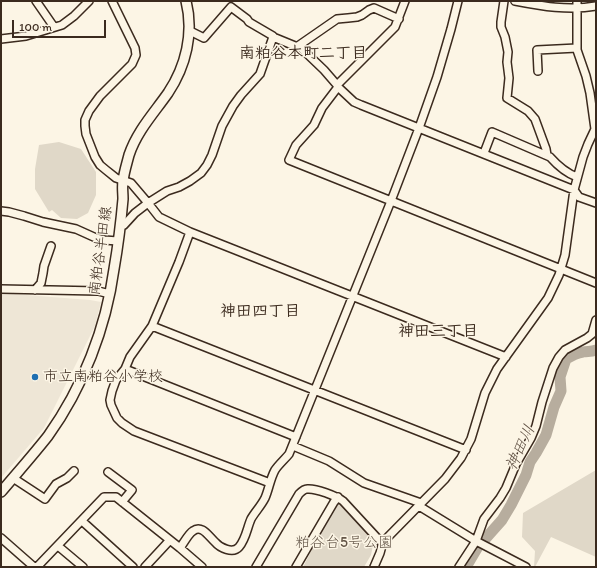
<!DOCTYPE html>
<meta charset="utf-8">
<style>
body{margin:0}
#map{position:relative;width:597px;height:568px;overflow:hidden;background:#fcf5e5;font-family:Itim,sans-serif}
canvas{display:block}
.frame{position:absolute;inset:0;border:2px solid #3b2a1e;pointer-events:none}
.scale{position:absolute;left:12px;top:20px;width:94px;height:18px;box-sizing:border-box;border:2px solid #3b2a1e;border-top:0;padding-left:5px;font-size:12px;line-height:14px;white-space:nowrap;color:#3b2a1e;-webkit-text-stroke:3px #fcf5e5;paint-order:stroke}
</style>
<div id="map">
<canvas width="597" height="568"></canvas>
<div class="frame"></div>
<div class="scale">100 m</div>
</div>
<script>
const context = document.querySelector('canvas').getContext('2d');
context.lineJoin = 'round';
function fill(path, color) { context.fillStyle = color; context.fill(path, 'evenodd'); }
function stroke(path, color, width, dash) { context.strokeStyle = color; context.lineWidth = width; context.lineCap = dash ? 'butt' : 'round'; context.setLineDash(dash || []); context.stroke(path); }
function write(font, color, halo, rows, align = 'center') {
  context.font = font + ' Itim,"Klee One",sans-serif'; context.lineWidth = 3; context.setLineDash([]); context.textBaseline = 'middle'; context.strokeStyle = halo; context.fillStyle = color; for (const [text, x, y, turn = 0] of rows) {
    context.save(); context.translate(x, y); context.rotate((+turn || 0) * Math.PI / 180); context.textAlign = isNaN(turn) ? turn : align; if (halo) context.strokeText(text, 0, 0); context.fillText(text, 0, 0); context.restore();
  }
}
const built = new Path2D(`
 M1,293l89,7 11,2 -6,24 -51,102 -43,50z`);
const green = new Path2D(`
 M59,142l22,7 15,23v23l-8,18 -11,6 -16,-1 -9,-8 -3,2 -14,-23v-20l4,-24z
 M596,470v87l-45,-20 -16,30h-1l1,-16 -13,-14 1,-24z
 M340,502l34,38 -3,15 -7,12h-61l32,-62z`);
const river = new Path2D(`
 M466,567l16,-27 4,-2 16,-18 9,-15 15,-30 4,-13 6,-9 10,-18 8,-28 7,-16 -1,-14 6,-18c5,-3 11,-6 17,-7 4,-1 9,0 13,-2`);
const minor = new Path2D(`
 M36,1l18,26
 M112,1l23,47 1,7 -4,9 -32,32 -11,15 -4,9v6l1,8 9,23 5,8 6,5 10,8 15,5 17,20 11,14 31,15 316,125
 M405,1l-10,26 -58,58 1,2 -16,21 -8,17 -18,20 -7,15 307,123
 M504,1l-3,21v5l4,10 3,15 -1,10 2,16 -2,20 21,13 7,8 11,30 1,6
 M515,1c26,5 54,10 81,5
 M577,1v49l9,26 4,17 5,36
 M190,31l14,7 27,-31 16,12 2,3 24,14v1l22,9h3l39,-27 11,-1 9,-1 5,-2 7,-5 5,-2 25,11
 M1,39l25,-3 36,-11 12,-9 15,-15
 M298,46l3,2 23,22 13,15
 M538,71l-1,-21 40,-2
 M338,87l16,15 7,3 213,85 5,7 17,6
 M484,153l8,-21 58,25c8,9 16,16 27,20
 M1,211l8,1 15,4 19,6 33,7 20,9 8,2 14,1
 M120,226l4,-1 11,-12 13,-10 19,-12 12,-4 11,-6 11,-8 6,-8 5,-10 10,-29 11,-20 8,-11 19,-21 13,-37
 M190,232l-11,30 -27,64 -22,31 -5,12 -9,11 -4,11 -2,9 1,5 6,13 5,5 12,8 136,52
 M1,289l97,2 12,3
 M35,290l6,-7 2,-10 1,-7 7,-20
 M152,326l314,124
 M125,369l171,68
 M293,446l36,15 35,22 57,20
 M108,472l24,18 -10,12
 M13,478l32,21 11,-15 11,-6 7,-7
 M419,506l57,35 50,26
 M82,521l51,46
 M1,538l33,29
 M58,546l25,21
 M180,548c3,-4 9,-15 13,-17 9,-7 16,6 22,11 5,6 18,12 24,5 7,-8 8,-19 12,-28 4,-7 10,-13 14,-21 4,-9 5,-19 10,-28 4,-6 10,-11 14,-16l102,-253 28,-73 18,-51 14,-48 7,-28
 M37,567l67,-70h12l64,51 22,19
 M145,567l25,-27
 M256,567l43,-73c2,-2 5,-5 8,-5 9,-1 29,7 36,12l36,39 4,2
 M296,567l38,-65 4,-5
 M374,567l6,-14 3,-11 62,-63 16,-21 10,-19 14,-46 12,-24 51,-71 11,-23 6,-20 9,-65 9,-33 5,-13 8,-17
 M459,567l17,-26 8,-22 16,-21 6,-10 10,-24 15,-26 5,-12 6,-24 11,-34 6,-11 6,-7 22,-12 5,-4 4,-14`);
const major = new Path2D(`
 M1,492c16,-19 32,-37 47,-56 35,-49 58,-108 66,-167 4,-23 7,-47 9,-70 0,-6 -1,-12 0,-18 1,-9 4,-18 6,-26 8,-24 25,-42 39,-62 18,-27 26,-60 18,-92`);
const markers = [
 [35,377,4,"#1f6fb2"]
];
const streetNames = [
 ["南粕谷半田線",101,251,-82]
];
const poiNames = [
 ["市立南粕谷小学校",43,377]
];
const parkNames = [
 ["粕谷台5号公園",344,543]
];
const neighbourhoodNames = [
 ["南粕谷本町二丁目",303,54],
 ["神田四丁目",260,312],
 ["神田三丁目",438,332]
];
const waterNames = [
 ["神田川",521,448,-65]
];
fill(built, '#eee6d6');
fill(green, '#e0d8c8');
stroke(river, '#b7ad9e', 11);
stroke(minor, '#3b2a1e', 10);
stroke(major, '#3b2a1e', 12);
stroke(minor, '#fcf5e5', 7);
stroke(major, '#fcf5e5', 9);
for (const [x, y, r, color] of markers) { const dot = new Path2D(); dot.arc(x, y, r, 0, 2 * Math.PI); context.fillStyle = color; context.fill(dot); stroke(dot, '#fcf5e5', 1.5); }
write('15px', '#3b2a1e', '#fcf5e5', streetNames);
write('15px', '#3b2a1e', '#fcf5e5', poiNames, 'left');
write('15px', '#645648', '#fcf5e5', parkNames);
write('bold 16px', '#3b2a1e', '#fcf5e5', neighbourhoodNames);
write('italic 16px', '#605144', '#fcf5e5', waterNames);
</script>
